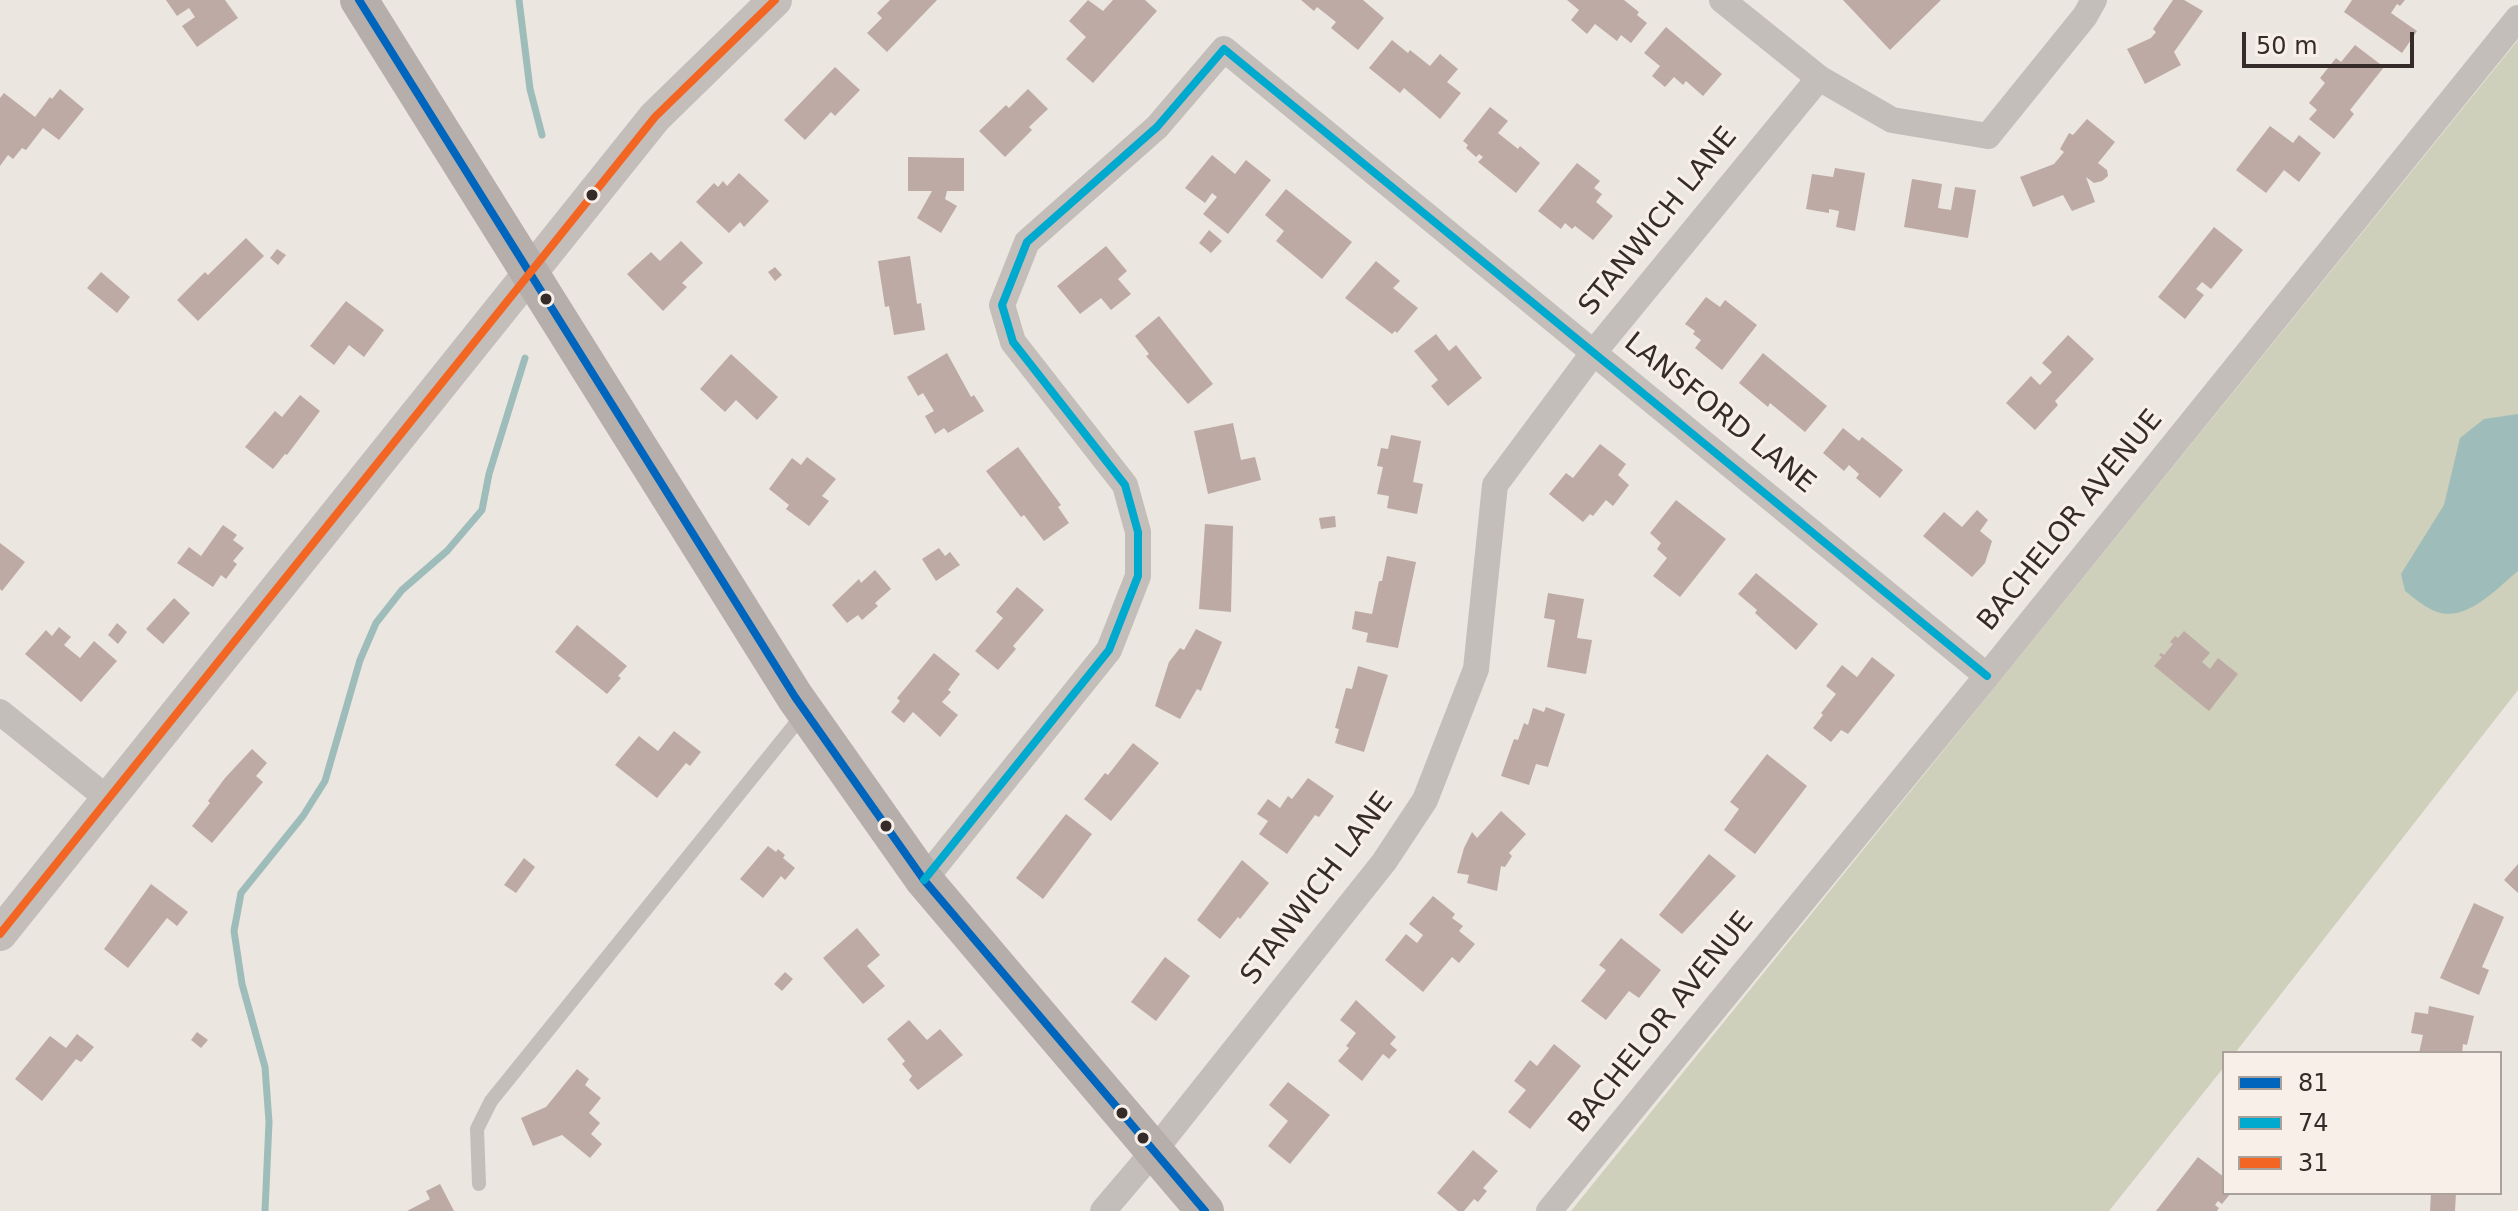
<!DOCTYPE html>
<style>
body{margin:0}
#map{position:relative;width:2518px;height:1211px;overflow:hidden;background:#ece6e0;font-family:"DejaVu Sans",sans-serif}
canvas{display:block}
.legend{position:absolute;left:2222px;top:1051px;width:280px;height:144px;box-sizing:border-box;background:#f8efe8;border:2px solid #aaa19b;margin:0;padding:10px 14px;list-style:none;font-size:24px;color:#352b28}
.legend li{display:flex;align-items:center;gap:16px;height:40px}
.legend b{width:40px;border:2px solid #aaa19b}
.scale{position:absolute;left:2242px;top:32px;width:172px;height:36px;box-sizing:border-box;border:4px solid #352b28;border-top:0;padding-left:10px;font-size:24px;line-height:28px;white-space:nowrap;color:#352b28;-webkit-text-stroke:6px #f8efe8;paint-order:stroke}
</style>
<div id="map">
<canvas width="2518" height="1211"></canvas>
<ul class="legend">
<li><b style="height:10px;background:#0065bd"></b>81</li>
<li><b style="height:10px;background:#00a9ce"></b>74</li>
<li><b style="height:10px;background:#f26522"></b>31</li>
</ul>
<div class="scale">50 m</div>
</div>
<script>
const context = document.querySelector('canvas').getContext('2d');
context.lineJoin = 'round';
function fill(path, color) { context.fillStyle = color; context.fill(path, 'evenodd'); }
function stroke(path, color, width, dash) { context.strokeStyle = color; context.lineWidth = width; context.lineCap = dash ? 'butt' : 'round'; context.setLineDash(dash || []); context.stroke(path); }
function write(font, color, halo, rows, align = 'center') {
  context.font = font + ' "DejaVu Sans",sans-serif'; context.lineWidth = 6; context.setLineDash([]); context.textBaseline = 'middle'; context.strokeStyle = halo; context.fillStyle = color; for (const [text, x, y, turn = 0] of rows) {
    context.save(); context.translate(x, y); context.rotate((+turn || 0) * Math.PI / 180); context.textAlign = isNaN(turn) ? turn : align; if (halo) context.strokeText(text, 0, 0); context.fillText(text, 0, 0); context.restore();
  }
}
const green = new Path2D(`
 M2518,40v650l-283,363h-11v14l-115,144h-538z`);
const water = new Path2D(`
 M2518,414v157c-22,18 -51,51 -81,41 -11,-4 -23,-14 -32,-21l-4,-17 43,-69 16,-67 24,-19z`);
const stream = new Path2D(`
 M519,0l11,89 12,46
 M265,1211l4,-89 -4,-55 -23,-83 -8,-53 7,-38 62,-77 22,-35 35,-121 16,-37 26,-33 45,-39 35,-41 7,-36 36,-116`);
const building = new Path2D(`
 M166,0h59l13,18 -41,29 -15,-21 13,-9 -6,-9 -12,8z
 M890,0h47l-50,52 -20,-19 15,-15 -5,-5z
 M1088,0l15,11 10,-11h32l12,11 -64,72 -27,-24 20,-22 -17,-16z
 M1301,0h62l21,18 -26,32 -27,-22 5,-6 -19,-15 -3,4z
 M1567,0h57l15,12 -2,3 10,8 -16,20 -10,-8 -4,6 -22,-17 -8,10 -16,-14 8,-10z
 M1843,0h98l-51,50z
 M2173,0h11l19,11 -29,41 7,13 -36,19 -18,-35 24,-11 5,-6 -3,-3z
 M2352,0h53l-5,6 -3,-2 -6,9 26,18 -15,22 -58,-41z
 M1666,27l56,47 -19,22 -17,-15 -3,4 -9,-8 -9,10 -13,-11 8,-10 -16,-13z
 M1392,40l16,13 2,-3 20,16 10,-12 18,15 -11,13 14,11 -21,26 -36,-31 -4,5 -31,-25z
 M2355,45l29,22 -34,43 4,4 -20,25 -25,-20 8,-9 -8,-7 16,-20 -5,-5 16,-20 5,4z
 M835,67l25,23 -25,26 -4,-4 -26,28 -21,-20z
 M60,89l24,20 -25,31 -16,-12 -17,22 -4,-2 -9,11 -5,-4 -8,11v-68l4,-5 31,24 15,-20 2,2z
 M1028,89l20,20 -19,18 3,3 -27,27 -26,-26 27,-26 3,3z
 M1490,107l18,14 -10,12 20,16 2,-3 20,17 -24,30 -38,-31 5,-5 -4,-3 -3,3 -10,-9 2,-3 -5,-4z
 M2087,119l28,23 -17,21 9,7 1,6 -6,5 -8,2 -8,-6 9,25 -23,9 -9,-16 -30,12 -13,-30 34,-13 10,-12 -4,-3 9,-16 4,2z
 M2270,126l23,17 6,-8 22,18 -22,29 -15,-12 -18,23 -30,-23z
 M1212,155l23,19 11,-14 25,20 -43,54 -25,-20 14,-17 -5,-4 -7,10 -20,-15z
 M908,157l56,1v33h-17l-2,8 12,7 -16,27 -24,-15 15,-27h-24z
 M1577,163l23,18 -6,7 8,6 -6,8 17,14 -20,24 -18,-14 -3,3 -7,-6 -4,6 -23,-18z
 M1835,168l30,5 -10,58 -19,-4 3,-16 -10,-2v4l-23,-4 6,-35 21,3z
 M739,173l30,28 -25,26 -4,-5 -11,11 -33,-31 18,-19 4,4 5,-6 4,5z
 M1912,179l30,5 -4,24 13,2 4,-23 21,3 -8,48 -64,-11z
 M1286,189l66,53 -30,37 -46,-38 8,-10 -19,-16z
 M2214,227l29,23 -32,39 -9,-7 -6,7 8,6 -19,24 -27,-22z
 M1209,230l13,11 -11,12 -12,-10z
 M246,238l18,18 -66,65 -21,-21 28,-28 3,3z
 M681,241l22,22 -21,20 5,4 -24,24 -36,-37 24,-22 9,9z
 M1106,246l21,25 -9,8 13,15 -20,16 -10,-12 -21,16 -23,-28z
 M277,249l9,6 -8,10 -8,-7z
 M910,256l7,48 4,-1 4,27 -31,5 -5,-29 -4,1 -7,-46z
 M1376,261l24,20 -7,7 25,20 -21,25 -2,-2 -3,3 -47,-36z
 M775,267l7,8 -7,6 -7,-9z
 M101,272l29,25 -13,16 -30,-25z
 M1706,297l14,10 5,-7 32,25 -35,45 -27,-22 6,-8 -8,-6 2,-3 -10,-7z
 M346,301l38,29 -20,27 -15,-12 -15,20 -24,-19z
 M1159,316l54,68 -25,20 -42,-48 3,-2 -14,-18z
 M1436,334l13,17 7,-6 26,33 -34,28 -17,-20 7,-6 -24,-29z
 M2068,335l26,24 -39,42 3,4 -23,25 -29,-27 25,-27 9,9 12,-13 -10,-9z
 M947,353l24,44 3,-2 10,16 -36,22 -4,-5 -9,6 -10,-18 9,-5 -11,-18 -5,3 -11,-19z
 M1763,353l64,53 -22,26 -35,-29 -2,4 -29,-24z
 M731,354l47,43 -21,23 -21,-20 -11,12 -25,-23z
 M300,395l20,16 -33,44 -2,-1 -12,15 -28,-22 30,-36 7,6z
 M1233,423l8,37 14,-3 6,23 -53,14 -14,-63z
 M1843,428l16,13 3,-4 41,33 -23,28 -24,-20 3,-4 -10,-9 -5,6 -21,-18z
 M1391,435l30,6 -8,41 10,2 -6,30 -30,-6 2,-12 -12,-2 6,-27 -6,-1 4,-18 7,1z
 M1600,444l26,20 -8,11 11,10 -16,21 -7,-6 -13,16 -3,-2 -7,8 -34,-28 17,-21 7,5z
 M1018,447l43,58 -3,2 11,16 -25,18 -20,-26 -3,2 -35,-46z
 M807,457l29,22 -14,17 7,5 -20,25 -23,-17 3,-4 -20,-16 23,-31 9,7z
 M1676,500l50,39 -46,58 -27,-21 14,-18 -10,-9 4,-6 -11,-10z
 M1977,510l11,10 -8,11 12,10 -7,22 -13,14 -49,-41 21,-24 18,15z
 M1335,516l1,11 -15,2 -2,-11z
 M1205,524l28,2 -2,86 -32,-3z
 M223,525l14,10 -4,5 11,8 -11,13 4,3 -11,15 -5,-4 -8,12 -36,-24 12,-16 12,9z
 M0,543l25,19 -23,29 -2,-2z
 M939,548l6,8 5,-4 10,13 -24,16 -14,-22z
 M1387,556l29,6 -18,86 -32,-6 2,-9 -16,-4 3,-18 17,3 7,-33h3z
 M875,570l16,19 -16,14 3,3 -16,14 -4,-5 -11,8 -15,-18 27,-26 2,4z
 M1756,573l62,51 -22,26 -41,-37 2,-3 -19,-16z
 M1017,587l27,23 -31,36 3,3 -18,21 -23,-19 28,-33 -7,-6z
 M1548,593l36,6 -7,39 15,2 -6,34 -39,-7 8,-47 -11,-2z
 M174,598l16,15 -27,31 -17,-15z
 M117,623l10,9 -9,12 -10,-9z
 M577,625l50,41 -9,10 3,2 -14,16 -52,-42z
 M59,627l12,10 -7,8 16,13 14,-17 23,20 -36,41 -56,-48 21,-24 6,6z
 M1196,629l26,13 -21,49 -4,-2 -17,30 -25,-13 14,-44 11,-14 4,2z
 M2184,631l26,22 -8,9 8,7 8,-11 20,16 -29,37 -55,-45 8,-9 -3,-2 2,-2 3,2 9,-11 -3,-2 5,-6 3,2z
 M934,653l26,21 -12,16 3,2 -9,10 16,13 -18,22 -27,-25 -9,11 -13,-11 9,-11 -3,-3z
 M1872,657l23,18 -47,59 -7,-4 -10,12 -18,-14 10,-13 -2,-2 15,-19 -10,-8 16,-21 15,12z
 M1358,666l30,9 -24,77 -29,-9 4,-14 -4,-1 11,-40 6,1z
 M1546,707l19,7 -17,53 -12,-3 -7,21 -28,-9 13,-37 4,1 6,-17 4,2 5,-17 11,4z
 M674,731l27,21 -11,14 -4,-3 -29,35 -42,-33 24,-29 19,15z
 M1133,743l26,20 -48,58 -27,-22 21,-26 3,2z
 M252,749l15,14 -11,13 7,6 -51,61 -20,-17 18,-23 -2,-2 17,-23z
 M1767,754l40,32 -52,68 -31,-24 15,-21 -9,-7z
 M1308,778l26,18 -15,21 -4,-2 -28,39 -28,-20 9,-13 -11,-7 11,-15 12,9 8,-12 4,3z
 M1501,811l25,23 -17,19 3,3 -7,11 -4,-1 -4,25 -30,-8 2,-8 -12,-2 7,-25 8,-16 5,6z
 M1066,814l26,20 -49,65 -27,-21z
 M768,846l8,6 2,-3 7,6 -2,3 12,10 -10,12 -4,-4 -18,22 -23,-19z
 M1709,854l27,22 -54,58 -23,-19z
 M524,858l11,9 -19,26 -12,-8z
 M1242,860l27,23 -29,36 -2,-2 -18,22 -23,-19z
 M2518,864v29l-14,-13z
 M151,884l37,28 -11,14 -10,-8 -39,50 -24,-19z
 M1433,896l22,18 -3,4 11,8 -4,5 16,13 -16,19 -7,-6 -29,35 -38,-32 21,-26 11,9 6,-8 -14,-11z
 M2474,903l30,14 -22,50 7,3 -10,25 -39,-17z
 M857,928l23,27 -13,11 18,20 -22,18 -40,-46z
 M1621,938l40,32 -22,28 -10,-7 -23,29 -25,-19 25,-31 -7,-5z
 M1165,957l25,19 -34,45 -25,-19z
 M785,972l8,7 -11,12 -8,-7z
 M1356,1000l40,37 -6,7 7,6 -8,9 -6,-5 -21,27 -24,-20 11,-13 -3,-2 10,-13 -16,-13z
 M2429,1006l45,10 -7,29 -4,-1 -1,9h-43l4,-18 -12,-2 4,-21 13,2z
 M909,1020l18,20 13,-11 23,26 -45,35 -9,-10 3,-4 -10,-12 3,-3 -18,-22z
 M197,1032l11,8 -7,8 -10,-8z
 M77,1034l17,13 -13,15 -5,-3 -34,42 -27,-22 35,-43 16,12z
 M1554,1044l27,22 -51,63 -22,-17 18,-22 -12,-9 16,-21 7,6z
 M577,1069l12,10 -4,6 16,13 -12,15 11,10 -9,11 11,10 -12,14 -28,-23 -29,11 -12,-28 25,-11z
 M1288,1082l42,33 -40,49 -22,-18 20,-25 -19,-16z
 M1473,1150l25,21 -15,17 4,3 -9,11 -4,-3 -10,12h-6l-21,-18z
 M2198,1157l26,20v16h7l-9,11 -4,-3 -3,4 4,3 -2,3h-61z
 M440,1184l14,27h-47l23,-12 -4,-8z
 M2431,1193h25l-1,18h-25z`);
const service = new Path2D(`
 M479,1184l-2,-55 14,-28 314,-389`);
const minor = new Path2D(`
 M1722,0l97,78 73,42 96,16 97,-120 9,-16
 M0,712l108,87
 M924,880l185,-230 29,-74v-44l-13,-47 -112,-143 -11,-37 25,-63 130,-115 67,-78 763,627
 M1103,1211l51,-60 230,-289 41,-62 51,-131 19,-184 99,-133 225,-274
 M1549,1211l438,-535 531,-658`);
const tertiary = new Path2D(`
 M0,934l655,-817 120,-117`);
const secondary = new Path2D(`
 M359,0l436,697 129,183 281,331`);
const bus1 = new Path2D(`
 M359,0l436,697 129,183 281,331`);
const bus2 = new Path2D(`
 M924,880l185,-230 29,-74v-44l-13,-47 -112,-143 -11,-37 25,-63 130,-115 67,-78 763,627`);
const bus3 = new Path2D(`
 M0,934l655,-817 120,-117`);
const markers = [
 [592,195,7,"#352b28"],
 [546,299,7,"#352b28"],
 [886,826,7,"#352b28"],
 [1122,1113,7,"#352b28"],
 [1143,1138,7,"#352b28"]
];
const streetNames = [
 ["STANWICH LANE",1659,222,-51],
 ["LANSFORD LANE",1719,414,39],
 ["BACHELOR AVENUE",2071,521,-51],
 ["STANWICH LANE",1318,889,-53],
 ["BACHELOR AVENUE",1662,1023,-51]
];
fill(green, '#ced0bb');
fill(water, '#9ebdba');
stroke(stream, '#9ebdba', 7);
fill(building, '#beaaa4');
stroke(service, '#c4beba', 14);
stroke(minor, '#c4beba', 26);
stroke(tertiary, '#c4beba', 34);
stroke(secondary, '#b5aeaa', 38);
stroke(bus1, '#0065bd', 8);
stroke(bus2, '#00a9ce', 8);
stroke(bus3, '#f26522', 8);
for (const [x, y, r, color] of markers) { const dot = new Path2D(); dot.arc(x, y, r, 0, 2 * Math.PI); context.fillStyle = color; context.fill(dot); stroke(dot, '#f8efe8', 3); }
write('28px', '#352b28', '#f8efe8', streetNames);
</script>
